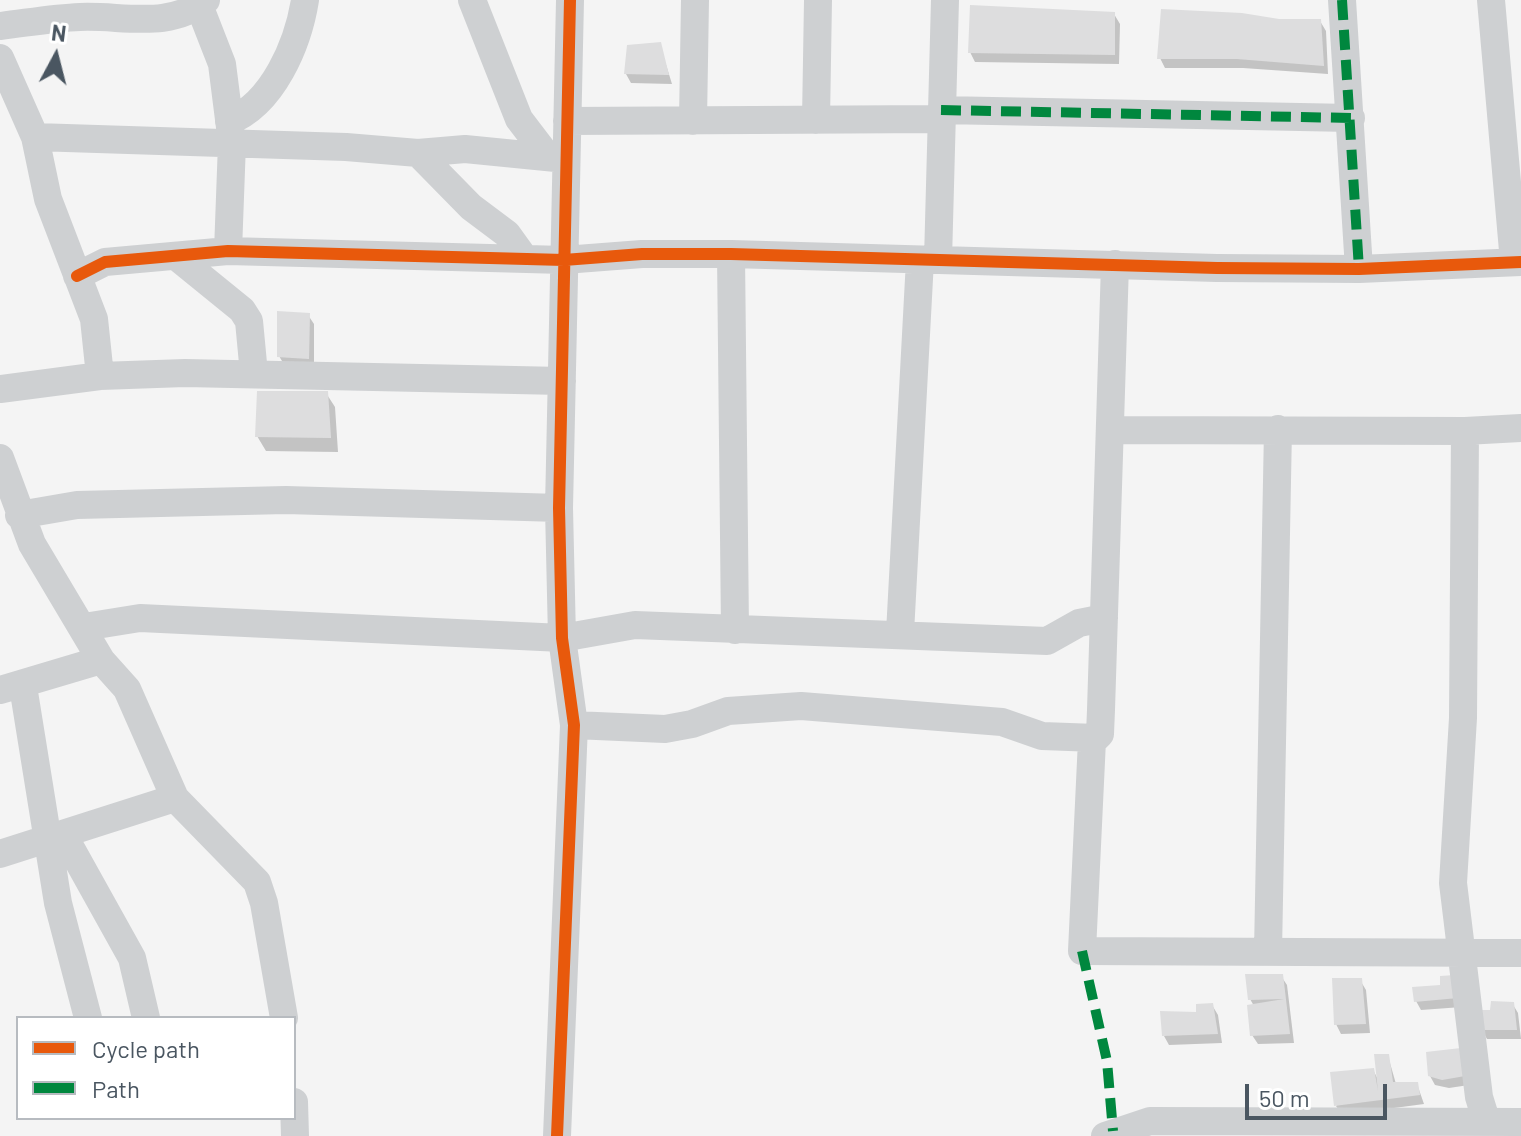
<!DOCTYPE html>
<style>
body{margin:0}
#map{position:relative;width:1521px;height:1136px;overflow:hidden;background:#f4f4f4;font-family:Barlow,sans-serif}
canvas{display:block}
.legend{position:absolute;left:16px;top:1016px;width:280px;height:104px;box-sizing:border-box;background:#fff;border:2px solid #b7bbc0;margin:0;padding:10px 14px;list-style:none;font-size:24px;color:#4a5661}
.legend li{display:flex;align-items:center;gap:16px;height:40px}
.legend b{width:40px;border:2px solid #b7bbc0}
.north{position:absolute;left:16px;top:16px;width:80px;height:80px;-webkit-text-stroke:6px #fff;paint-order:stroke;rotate:7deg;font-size:22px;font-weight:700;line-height:32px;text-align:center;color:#4a5661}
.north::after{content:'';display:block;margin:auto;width:28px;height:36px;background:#4a5661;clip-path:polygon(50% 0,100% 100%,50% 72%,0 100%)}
.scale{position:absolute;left:1245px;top:1084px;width:142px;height:36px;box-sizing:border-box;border:4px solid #4a5661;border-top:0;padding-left:10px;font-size:24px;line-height:28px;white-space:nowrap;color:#4a5661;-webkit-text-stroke:6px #fff;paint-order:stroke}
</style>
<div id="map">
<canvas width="1521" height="1136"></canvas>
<ul class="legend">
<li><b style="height:10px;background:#e8590c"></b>Cycle path</li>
<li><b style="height:10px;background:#00873e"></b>Path</li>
</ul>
<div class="north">N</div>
<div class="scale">50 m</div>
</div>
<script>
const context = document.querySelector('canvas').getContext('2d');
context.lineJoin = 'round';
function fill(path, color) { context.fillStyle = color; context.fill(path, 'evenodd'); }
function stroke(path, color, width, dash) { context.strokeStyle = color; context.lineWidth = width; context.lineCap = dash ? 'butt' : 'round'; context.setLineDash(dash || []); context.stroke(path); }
const shadow = new Path2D(`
 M1114,14l6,10 -1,40 -144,-2 -5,-10z
 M1278,21h42l6,10 2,43 -85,-6h-78l-5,-10z
 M660,45l12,39 -41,-1 -5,-9z
 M308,315l6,9v44l-29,-2 -6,-10z
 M326,393l9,14 3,45 -72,-1 -9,-15z
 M1281,976l6,9 7,58 -36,1 -6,-9 2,-29 -4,-7z
 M1360,980l6,10 4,43 -29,1 -5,-10z
 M1442,987l20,20 -41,3 -5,-9z
 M1512,1003l6,10 3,26h-34l-5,-9 10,-18z
 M1212,1005l6,10 4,28 -53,2 -5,-9z
 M1460,1050l9,35 -20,3 -14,-3 -5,-9z
 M1388,1056l8,28h21l7,20 -82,11 -6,-9 37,-36 6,11z`);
const building = new Path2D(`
 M970,5l145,7v43l-147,-2z
 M1161,9l81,4 37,6h42l3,47 -87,-7h-80z
 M661,42l8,33 -45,-1 3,-29z
 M277,311l33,2 -1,46 -32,-2z
 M257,391h71l3,47 -76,-1z
 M1245,974h38l7,60 -40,2 -3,-31 37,-6 -36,1z
 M1455,975l3,23 -44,4 -2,-15 28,-2v-9z
 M1332,978h30l4,46 -32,1z
 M1491,1001l23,1 3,28h-37v-20h10z
 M1213,1003l5,31 -56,2 -2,-25 36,1v-8z
 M1461,1048l4,28 -23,4 -14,-4 -2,-24z
 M1374,1054h15l4,28h25l2,13 -86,11 -4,-34 44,-4 4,23z`);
const minor = new Path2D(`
 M197,0l25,64 10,79 -4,108
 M472,0l47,119 29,38
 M1342,0l17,269
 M1491,0l23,262
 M0,26c26,-3 54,-8 80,-9 43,-2 89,13 126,-17
 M0,58l35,79 13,62 46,120 6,57
 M941,110l410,8
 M816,120l2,-120
 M229,121c44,-17 69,-77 76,-121
 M567,121l373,-2
 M693,121l2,-121
 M35,137l311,10 72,6 47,-4 101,10
 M418,153l53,54 36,27 18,25
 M731,254l4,376
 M178,258l64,52 7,11 5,53
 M938,260l7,-260
 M77,276l28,-14 123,-11 336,9 78,-6h89l486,14 142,1 162,-7
 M0,389l100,-13 85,-3 377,8
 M1110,430l355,1 -2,287 -10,165 26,214 12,39
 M1465,431l56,-3
 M0,458l32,86 69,116 26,29 48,109 82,84 7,21 20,115
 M19,515l58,-10 209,-5 273,8
 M84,627l56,-9 422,20 73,-13 412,16 32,-18 25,-5
 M900,633l20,-373
 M23,686l35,217 30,115
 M0,690l101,-30
 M574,725l91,4 27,-5 36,-13 73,-5 201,16 40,14 54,2 4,-4 1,-24 14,-446
 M1092,740l-10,211 439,2
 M63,834l69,124 14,60
 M0,854l175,-56
 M1268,952l10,-523
 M294,1102l1,34
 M557,1136l17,-411 -12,-87 -3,-130 11,-508
 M1105,1136l45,-15 371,1`);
const quiet = new Path2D(`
 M1342,0l17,269
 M941,110l410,8
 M1082,951l25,110 6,70`);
const cycleway = new Path2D(`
 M77,276l28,-14 123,-11 336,9 78,-6h89l486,14 142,1 162,-7
 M557,1136l17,-411 -12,-87 -3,-130 11,-508`);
fill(shadow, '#0003');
fill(building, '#ddddde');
stroke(minor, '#ced0d2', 28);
stroke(quiet, '#00873e', 10, [20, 10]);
stroke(cycleway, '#e8590c', 12);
</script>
